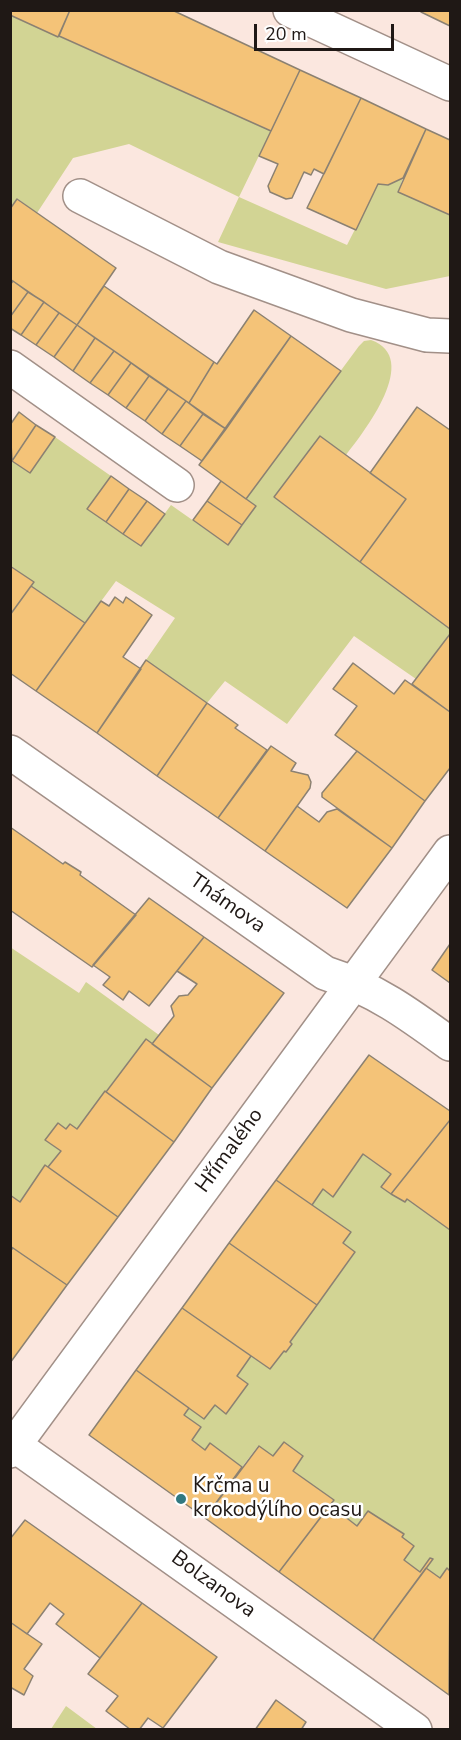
<!DOCTYPE html>
<meta charset="utf-8">
<style>
body{margin:0}
#map{position:relative;width:461px;height:1740px;overflow:hidden;background:#fbe7df;font-family:"Nunito Sans",sans-serif}
canvas{display:block}
.frame{position:absolute;inset:0;border:12px solid #1f1815;pointer-events:none}
.scale{position:absolute;left:254px;top:24px;width:140px;height:27px;box-sizing:border-box;border:3px solid #1f1815;border-top:0;padding-left:8px;font-size:18px;line-height:21px;white-space:nowrap;color:#1f1815;-webkit-text-stroke:4px #fff;paint-order:stroke}
</style>
<div id="map">
<canvas width="461" height="1740"></canvas>
<div class="frame"></div>
<div class="scale">20 m</div>
</div>
<script>
const context = document.querySelector('canvas').getContext('2d');
context.lineJoin = 'round';
function fill(path, color) { context.fillStyle = color; context.fill(path, 'evenodd'); }
function stroke(path, color, width, dash) { context.strokeStyle = color; context.lineWidth = width; context.lineCap = dash ? 'butt' : 'round'; context.setLineDash(dash || []); context.stroke(path); }
function write(font, color, halo, rows, align = 'center') {
  context.font = font + ' "Nunito Sans",sans-serif'; context.lineWidth = 5; context.setLineDash([]); context.textBaseline = 'middle'; context.strokeStyle = halo; context.fillStyle = color; for (const [text, x, y, turn = 0] of rows) {
    context.save(); context.translate(x, y); context.rotate((+turn || 0) * Math.PI / 180); context.textAlign = isNaN(turn) ? turn : align; if (halo) context.strokeText(text, 0, 0); context.fillText(text, 0, 0); context.restore();
  }
}
const green = new Path2D(`
 M11,15l260,116 -32,66 108,48 31,-61 10,1 15,-7 -5,14 52,23v61l-64,13 -168,-47 21,-45 -110,-53 -56,14 -36,55 -19,-14 -7,10z
 M371,340c51,18 -7,92 -25,115l-26,-19 -46,61 176,132v5l-34,45 -62,-43 -67,88 -62,-43 -18,22 -61,-43 29,-42 -59,-37 -31,42 -54,-37 2,-4 -22,-16 -1,-106 20,13 25,-36 56,39 -24,33 54,37 30,-41 57,40 28,-39 -10,-7 113,-153 5,-5z
 M10,947l69,46 7,-11 73,53 -7,9 -6,-5 -69,90 -7,-5 -4,5 -21,11 16,11 -13,16 -3,-1 -25,36 -10,-7z
 M363,1154l28,20 -9,13 12,9 13,3 43,31v341l-3,-2 -7,9 -14,-10 -6,4 -16,-12 10,-14 -46,-34 -11,14 -27,-21 3,-5 -40,-29 10,-15 -19,-14 -11,14 -15,-10 -16,21 -32,-24 -5,7 -13,-10 9,-13 -17,-12 5,-7 26,-3 12,8 21,-29 -11,-8 14,-20 19,13 85,-116 -12,-10 -31,-38 11,-16 10,7z
 M66,1706l31,23h-46z`);
const building = new Path2D(`
 M10,10h60l-12,27 -48,-22z
 M70,10h102l128,60 -29,61 -212,-95z
 M422,10h28v16l-29,-14z
 M300,70l61,28 -37,76 -10,-5 -3,6 -7,-3 -12,26 -6,1 -16,-7 -2,-6 10,-22 -19,-8z
 M361,98l65,31 -23,49 -15,7 -10,-1 -22,46 -49,-22z
 M426,129l24,11v75l-52,-23z
 M17,199l99,69 -39,57 -67,-46v-70z
 M13,281l15,11 -18,25v-32z
 M104,286l110,76 -25,41 -112,-78z
 M28,292l16,10 -23,33 -11,-7v-11z
 M44,302l15,11 -23,32 -15,-10z
 M254,310l37,26 -65,93 -37,-26 25,-41 3,2z
 M59,313l18,12 -23,32 -18,-12z
 M77,325l18,13 -22,33 -19,-14z
 M291,336l50,35 -95,128 -47,-34z
 M95,338l19,13 -24,32 -17,-12z
 M114,351l17,12 -23,32 -18,-12z
 M131,363l18,13 -23,32 -18,-13z
 M149,376l19,13 -23,32 -19,-13z
 M168,389l18,12 -24,33 -17,-13z
 M186,401l17,13 -23,32 -18,-12z
 M417,407l33,23v199l-90,-67 46,-63 -36,-26z
 M19,412l17,13 -24,36 -2,-36z
 M203,414l23,15 -24,32 -22,-15z
 M36,425l19,12 -25,36 -18,-12z
 M320,436l86,63 -46,63 -86,-65z
 M111,476l18,13 -23,33 -19,-13z
 M221,481l35,25 -14,19 -35,-24z
 M129,489l18,12 -24,33 -17,-12z
 M147,501l18,13 -24,32 -18,-12z
 M207,501l35,24 -14,20 -35,-25z
 M10,566l24,16 -24,33z
 M31,586l54,37 -49,68 -26,-18v-58z
 M115,597l8,6 3,-6 26,18 -29,42 18,12 -44,64 -61,-42 65,-90 8,5z
 M450,634v78l-38,-28z
 M146,660l61,43 -50,73 -60,-43z
 M353,663l41,31 11,-14 45,32v56l-25,33 -90,-66 22,-29 -24,-17z
 M207,703l31,22 -3,3 32,22 -49,68 -61,-42z
 M271,746l25,17 -5,8 17,4 3,7 -1,6 -45,63 -47,-33z
 M357,751l68,50 -33,47 -70,-51v-4z
 M297,806l22,16 8,-10 10,-3 55,39 -45,60 -82,-57z
 M10,827l53,37 2,-2 16,10 -1,3 56,40 -44,52 -82,-57z
 M149,898l55,39 -55,69 -20,-15 -6,9 -20,-15 7,-8 -17,-12z
 M204,937l80,56 -72,95 -60,-44 22,-28 -3,-10 8,-10 9,-1 9,-11 -20,-13z
 M450,944v39l-18,-13z
 M146,1039l66,49 -38,54 -68,-50z
 M369,1055l81,56v9l-59,74 -10,-7 10,-13 -28,-20 -30,43 -10,-8 -11,16 -36,-25z
 M105,1091l69,51 -56,75 -70,-50 13,-16 -16,-11 13,-17 8,6 4,-5 7,5z
 M450,1120v110l-43,-31 -2,3 -14,-8z
 M45,1165l73,52 -51,68 -57,-39v-51l10,7z
 M276,1180l75,52 -8,11 12,9 -38,53 -88,-62z
 M229,1243l88,62 -27,37 2,2 -6,8 -2,-1 -14,18 -88,-61z
 M13,1248l54,37 -57,78v-112z
 M182,1308l69,48 -14,20 11,8 -22,30 -11,-9 -11,14 -68,-49z
 M136,1370l53,38 -5,7 17,12 -9,13 13,10 5,-7 32,24 -37,51 -116,-83z
 M284,1442l19,14 -10,15 41,29 -55,72 -74,-54 54,-72 14,10z
 M330,1505l27,21 11,-15 36,23 -2,3 12,9 -10,14 16,12 10,-14 3,1 -60,81 -94,-68z
 M25,1520l117,83 -42,55 -44,-34 8,-10 -14,-11 -23,31 -17,-12v-83z
 M426,1568l14,10 7,-10 3,3 -1,124 -76,-55z
 M142,1603l75,54 -54,71 -15,-10 -9,12h-8l-25,-19 12,-15 -30,-22z
 M10,1622l32,22 -18,25 9,7 -9,19 -14,-8z
 M276,1700l30,22 -5,8h-46z`);
const minor = new Path2D(`
 M290,10l160,74
 M80,196l139,71 132,48 76,20 23,1
 M10,367l167,118
 M10,752l315,221c50,16 84,41 125,71
 M10,1442l405,288
 M10,1451l440,-599`);
const markers = [
 [181,1499,6,"#317981"]
];
const streetNames = [
 ["Thámova",227,904,35],
 ["Hřímalého",230,1151,-54],
 ["Bolzanova",213,1585,36]
];
const poiNames = [
 ["Krčma u",193,1487],
 ["krokodýlího ocasu",193,1511]
];
fill(green, '#d2d494');
fill(building, '#f4c378');
stroke(building, '#8b8172', 1.5);
stroke(minor, '#a29088', 36);
stroke(minor, '#fff', 33);
for (const [x, y, r, color] of markers) { const dot = new Path2D(); dot.arc(x, y, r, 0, 2 * Math.PI); context.fillStyle = color; context.fill(dot); stroke(dot, '#fff', 2); }
write('21px', '#1f1815', '#fff', streetNames);
write('21px', '#1f1815', '#fff', poiNames, 'left');
</script>
